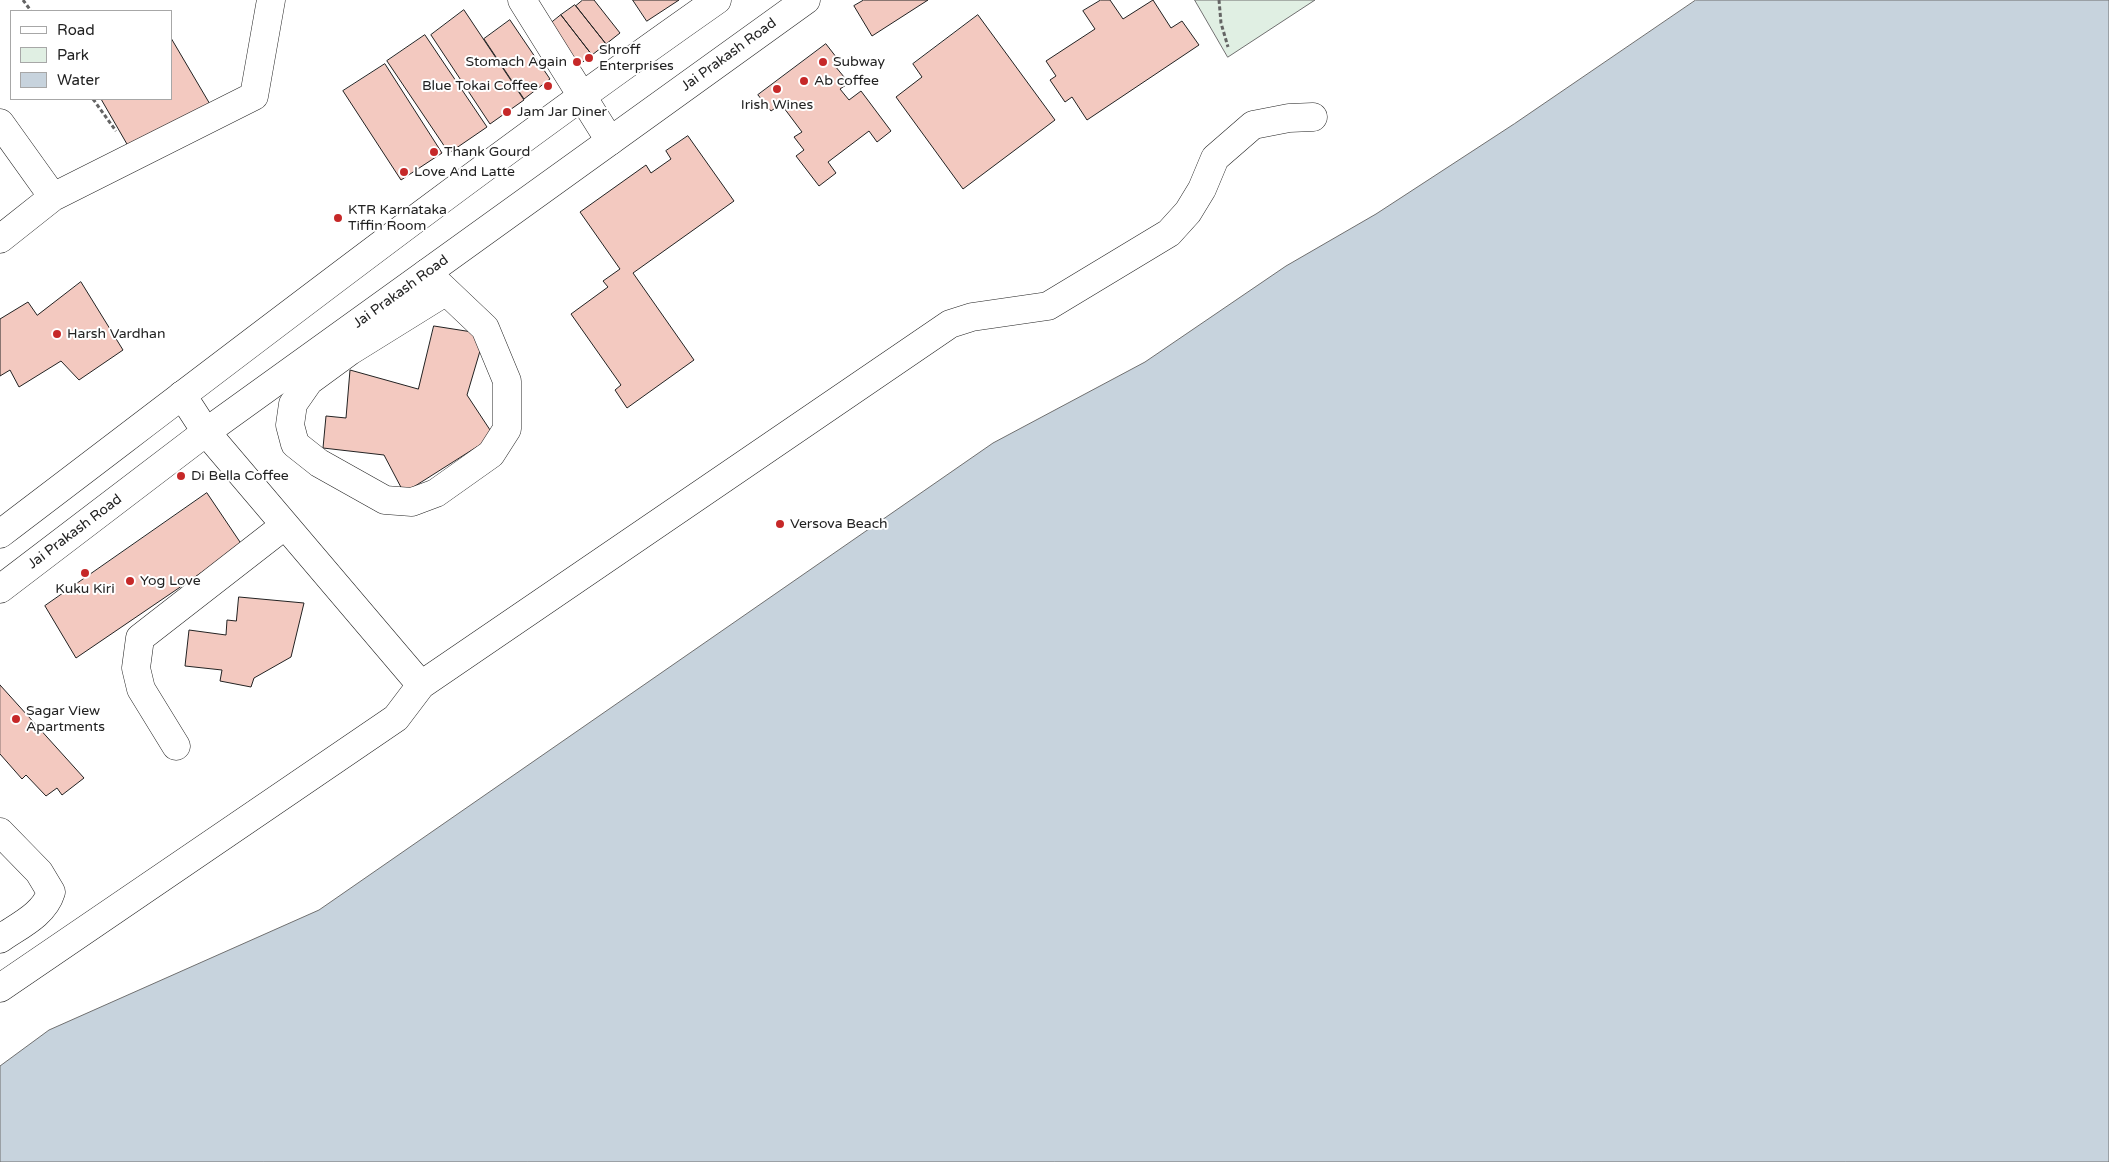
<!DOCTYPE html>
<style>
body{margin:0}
#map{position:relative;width:2109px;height:1162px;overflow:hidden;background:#fff;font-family:"Varela Round",sans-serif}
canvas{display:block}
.legend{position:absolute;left:10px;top:10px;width:162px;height:90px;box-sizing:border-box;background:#fff;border:1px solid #a7a7a7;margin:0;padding:6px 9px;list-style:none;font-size:15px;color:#222}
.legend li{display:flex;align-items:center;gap:10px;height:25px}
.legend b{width:25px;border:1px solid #a7a7a7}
</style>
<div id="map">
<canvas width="2109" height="1162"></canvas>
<ul class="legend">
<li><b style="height:6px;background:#fff"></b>Road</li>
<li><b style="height:14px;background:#e0efe3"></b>Park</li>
<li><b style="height:14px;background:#c7d3dd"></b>Water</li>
</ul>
</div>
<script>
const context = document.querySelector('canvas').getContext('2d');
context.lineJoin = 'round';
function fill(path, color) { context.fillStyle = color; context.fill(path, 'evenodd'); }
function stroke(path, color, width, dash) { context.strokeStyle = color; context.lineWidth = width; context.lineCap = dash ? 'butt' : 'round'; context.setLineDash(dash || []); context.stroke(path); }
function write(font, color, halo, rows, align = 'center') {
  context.font = font + ' "Varela Round",sans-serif'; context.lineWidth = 4; context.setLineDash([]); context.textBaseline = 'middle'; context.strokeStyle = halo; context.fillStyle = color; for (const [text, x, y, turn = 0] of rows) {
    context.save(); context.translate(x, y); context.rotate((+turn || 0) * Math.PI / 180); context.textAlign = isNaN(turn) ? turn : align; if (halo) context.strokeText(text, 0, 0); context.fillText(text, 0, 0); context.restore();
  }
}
const green = new Path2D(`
 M1195,0h120l-87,57z`);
const water = new Path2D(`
 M1696,0h413v1162h-2109v-96l49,-36 270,-120 674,-467 152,-81 141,-96 90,-52 138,-90z`);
const building = new Path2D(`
 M583,0h11l26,33 -14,11 -30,-38z
 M633,0h46l-32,21z
 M864,0h64l-56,36 -18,-30z
 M1101,0h9l13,19 30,-19 18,28 11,-7 17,24 -112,75 -15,-23 -7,5 -15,-22 6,-4 -10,-15 49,-32 -12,-18z
 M575,5l31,39 -14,11 -31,-40z
 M464,10l60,90 -34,24 -59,-89z
 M561,15l31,40 -16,12 -31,-39z
 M978,15l77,105 -92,69 -67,-92 26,-20 -9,-13z
 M510,20l40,59 -26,20 -40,-60z
 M425,35l62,92 -38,26 -62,-92z
 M171,38l43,73 -79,47 -34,-59h70z
 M826,44l14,18 -5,4 14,17 -9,6 9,11 12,-9 30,40 -14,11 -8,-11 -41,31 8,11 -17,13 -23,-30 8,-6 -10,-13 8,-5 -21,-28 -10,7 -13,-16z
 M385,64l57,89 -41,27 -58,-89z
 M688,136l46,65 -101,72 61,87 -67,48 -12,-18 6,-5 -50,-71 37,-27 -5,-6 17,-12 -40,-57 66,-47 5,8 20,-14 -5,-8z
 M81,282l42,68 -44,30 -18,-19 -42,26 -9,-17 -10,6v-57l28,-17 9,13z
 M434,326l51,8 -18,61 27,41 -90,57 -20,-38 -61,-7 3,-32 20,2 4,-48 68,19z
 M207,493l35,52 -166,113 -31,-52z
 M239,597l65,6 -13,54 -37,21 -3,9 -31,-6 2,-11 -37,-4 4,-36 37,5 1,-15 9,1z
 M0,685l84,93 -22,17 -5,-7 -11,8 -20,-21 -4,4 -22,-25z`);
const path = new Path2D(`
 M23,0l8,11
 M1219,0l2,23 7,24
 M93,99l23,32`);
const minor = new Path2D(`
 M522,0l88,141
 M0,123l53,74 -53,42
 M53,197l201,-101 17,-96
 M427,273l58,55 22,53v48l-16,25 -55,39 -24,9 -27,-2 -66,-37 -24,-19 -5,-19 3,-21 16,-23 41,-30 95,-59
 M182,395l24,37 215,253
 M176,746l-35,-57 -5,-21 4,-30 144,-112
 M0,832l39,40 12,20c-7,23 -33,34 -51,47
 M0,988l396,-270 25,-33 529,-361 22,-7 76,-11 121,-73 19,-21 14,-23 13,-31 38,-33 36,-7 24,-1`);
const major = new Path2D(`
 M0,534c237,-180 473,-363 717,-534
 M0,589l206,-157 600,-432`);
const markers = [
 [589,58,5,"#c62828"],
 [577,62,5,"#c62828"],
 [823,62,5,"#c62828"],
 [804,81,5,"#c62828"],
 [548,86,5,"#c62828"],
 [777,89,5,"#c62828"],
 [507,112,5,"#c62828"],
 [434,152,5,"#c62828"],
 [404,172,5,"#c62828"],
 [338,218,5,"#c62828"],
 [57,334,5,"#c62828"],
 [181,476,5,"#c62828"],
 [780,524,5,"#c62828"],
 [85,573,5,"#c62828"],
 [130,581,5,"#c62828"],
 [16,719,5,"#c62828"]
];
const poiNames = [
 ["Shroff",599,50],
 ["Enterprises",599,66],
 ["Stomach Again",567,62,"right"],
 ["Subway",833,62],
 ["Ab coffee",814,81],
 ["Blue Tokai Coffee",538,86,"right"],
 ["Irish Wines",777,105,"center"],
 ["Jam Jar Diner",517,112],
 ["Thank Gourd",444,152],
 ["Love And Latte",414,172],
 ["KTR Karnataka",348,210],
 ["Tiffin Room",348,226],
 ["Harsh Vardhan",67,334],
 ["Di Bella Coffee",191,476],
 ["Versova Beach",790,524],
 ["Yog Love",140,581],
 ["Kuku Kiri",85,589,"center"],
 ["Sagar View",26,711],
 ["Apartments",26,727]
];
const streetNames = [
 ["Jai Prakash Road",729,55,-36],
 ["Jai Prakash Road",401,292,-36],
 ["Jai Prakash Road",75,532,-37]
];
fill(green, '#e0efe3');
stroke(green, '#6f6f6f', 1);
fill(water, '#c7d3dd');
stroke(water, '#6f6f6f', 1);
fill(building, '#f3c9c0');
stroke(building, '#222', 1);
stroke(minor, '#222', 29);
stroke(major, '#222', 29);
stroke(path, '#646464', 3, [4, 2.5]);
stroke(minor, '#fff', 28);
stroke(major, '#fff', 28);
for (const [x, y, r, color] of markers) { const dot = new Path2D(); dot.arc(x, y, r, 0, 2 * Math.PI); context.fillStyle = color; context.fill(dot); stroke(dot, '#fff', 2); }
write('14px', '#222', '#fff', poiNames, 'left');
write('14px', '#222', '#fff', streetNames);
</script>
